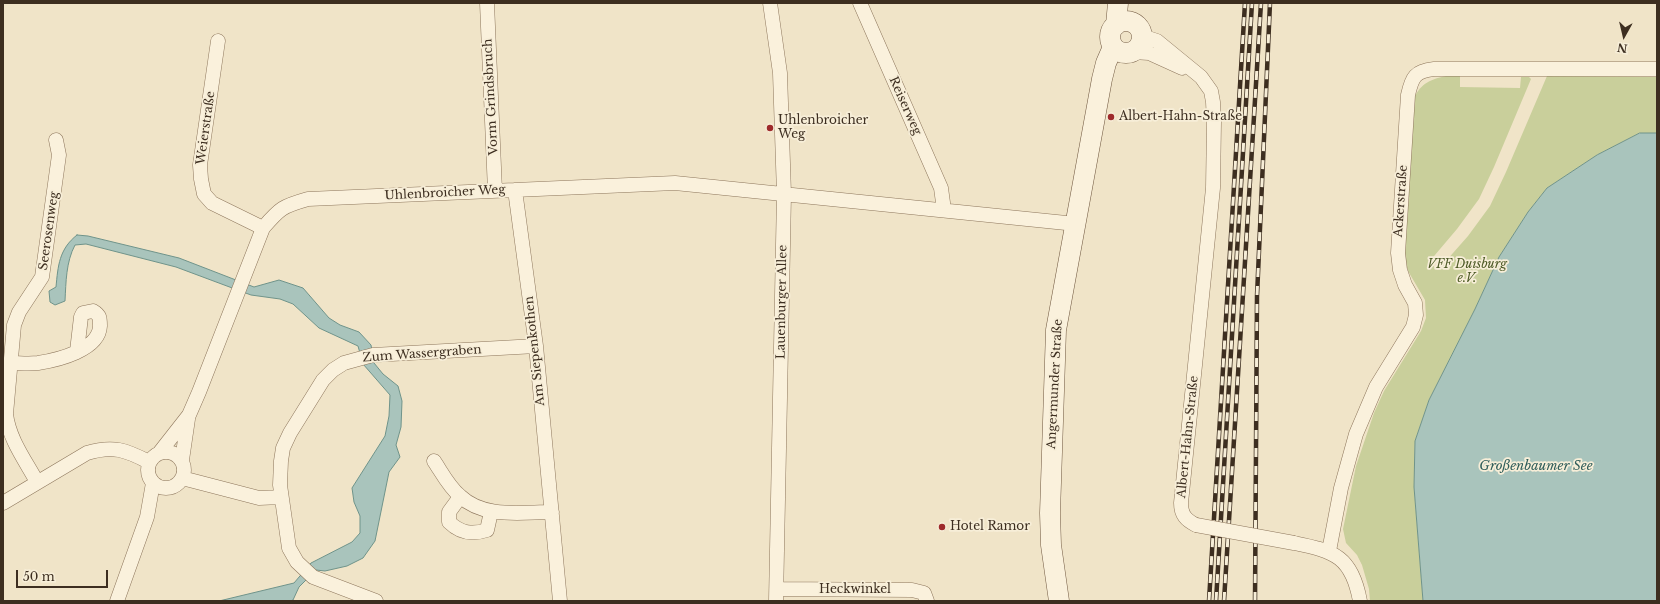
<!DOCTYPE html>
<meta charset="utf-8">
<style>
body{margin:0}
#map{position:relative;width:1660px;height:604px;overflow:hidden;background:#f0e4c8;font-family:"Libre Baskerville",serif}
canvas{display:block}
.frame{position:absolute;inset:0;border:4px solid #3d2e20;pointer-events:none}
.north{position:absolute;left:1604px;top:16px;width:40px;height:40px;-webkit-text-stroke:3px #f7eed8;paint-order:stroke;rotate:188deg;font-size:11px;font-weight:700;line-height:16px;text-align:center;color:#3d2e20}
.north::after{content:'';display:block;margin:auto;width:14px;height:18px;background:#3d2e20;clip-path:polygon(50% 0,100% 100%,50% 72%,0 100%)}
.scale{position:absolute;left:16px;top:570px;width:92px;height:18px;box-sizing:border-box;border:2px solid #3d2e20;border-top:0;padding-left:5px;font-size:12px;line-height:14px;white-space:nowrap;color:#3d2e20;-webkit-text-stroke:3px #f7eed8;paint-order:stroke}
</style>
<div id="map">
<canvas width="1660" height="604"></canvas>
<div class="frame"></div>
<div class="north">N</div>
<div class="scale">50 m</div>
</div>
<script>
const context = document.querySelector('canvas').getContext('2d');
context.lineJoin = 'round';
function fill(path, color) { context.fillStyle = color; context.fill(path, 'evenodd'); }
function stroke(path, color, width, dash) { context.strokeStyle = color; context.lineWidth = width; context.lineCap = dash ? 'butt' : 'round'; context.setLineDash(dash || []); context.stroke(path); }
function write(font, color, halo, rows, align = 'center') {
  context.font = font + ' "Libre Baskerville",serif'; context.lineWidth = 3.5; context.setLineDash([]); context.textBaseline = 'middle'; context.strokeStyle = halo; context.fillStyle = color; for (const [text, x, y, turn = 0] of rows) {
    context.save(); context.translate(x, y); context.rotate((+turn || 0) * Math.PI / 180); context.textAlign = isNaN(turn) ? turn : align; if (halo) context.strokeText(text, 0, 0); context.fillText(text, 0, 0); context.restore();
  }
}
const green = new Path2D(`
 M1446,76h14v11l60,1 1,-11h8l2,2 -37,88 -15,32 -22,30 -28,33 9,8 30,-34 22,-30 16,-34 41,-96 110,1v56h-17l-43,22 -50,33 -19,24 -29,45 -24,52 -46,91 -14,41 -1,46 9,114h-53l-1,-12 -7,-24 -5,-10 -11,-12 -3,-14 13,-63 18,-53 10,-22 37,-60 5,-13 -1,-18 -17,-29 -5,-17 9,-152c8,-18 16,-22 34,-26z`);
const water = new Path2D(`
 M1640,133h17v468h-234l-9,-114 1,-46 14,-41 46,-91 24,-52 29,-45 19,-24 50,-33z
 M77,235l11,1 91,22 75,29 25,-7 24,8 26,30 11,7 19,7 12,13 3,18 9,11 15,12 4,15 -1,26 -5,18 4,12 -11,15 -14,69 -12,17 -16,8 -22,5 -9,-1 -17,17 -6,13 -2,1h-72l75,-18 17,-20 41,-21 8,-9v-17l-6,-14 -2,-14 33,-52 4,-20 1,-21 -27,-31 -5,-18 -39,-18 -26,-24 -13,-5 -29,-4 -75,-28 -90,-23 -11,1c-9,17 -9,37 -10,56l-10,4 -5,-3 -1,-11 7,-4c2,-21 3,-38 21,-52z`);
const minor = new Path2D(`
 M487,3l8,188
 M770,3l10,70 4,121 -8,407
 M860,3l81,185 3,22
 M1142,36l15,5 44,36 10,14 2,11 1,20 -1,66 -32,315c0,12 5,17 15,22
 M218,41l-18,124 1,14 3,15 8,9 51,25
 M1133,52l16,1 33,15
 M515,190l21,156 24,255
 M10,363c9,0 19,1 28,0 20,-3 61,-13 62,-37 0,-8 0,-11 -7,-15l-10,2 -2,4 -4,34
 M148 470a18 18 0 1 1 36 0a18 18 0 1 1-36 0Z
 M160,452l29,-37 10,-23 64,-164c17,-20 20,-22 45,-29l367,-16 401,41
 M182,460l6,-41
 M434,461c8,12 15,26 26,35 24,23 62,16 92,16
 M182,478l77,20 22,-1
 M37,482c-12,-22 -28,-43 -31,-68l8,-89 5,-13 23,-35 17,-122 -3,-15
 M460,497l-11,15v10c11,11 23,13 38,8l4,-18
 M3,503l84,-50c26,-8 39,-3 62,9
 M1294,543c41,8 58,14 66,58
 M1329,551l12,-63 15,-54 20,-47 37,-60 3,-12 -1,-12 -10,-18 -5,-15 -2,-17 10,-158c4,-18 7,-24 26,-26h223
 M777,589l135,1 12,3 3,8
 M117,601l30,-84 6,-34
 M376,601l-63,-24 -16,-15 -8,-14 -9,-63 1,-24 2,-13 7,-15 33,-53 10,-10 11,-7 29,-8 163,-9`);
const secondary = new Path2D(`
 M1110 37a16 16 0 1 1 32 0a16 16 0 1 1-32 0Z
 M1116,25l2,-22
 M1059,601l-8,-56 -1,-32 6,-183 46,-251 4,-16 7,-16`);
const rail = new Path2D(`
 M1209,601l36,-598
 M1216,601l36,-598
 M1224,601l37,-598
 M1255,601l2,-305 13,-293`);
const minorBridge = new Path2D(`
 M1196,525l98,18`);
const markers = [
 [1111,117,4,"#9e2a2b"],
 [770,128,4,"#9e2a2b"],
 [942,527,4,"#9e2a2b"]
];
const streetNames = [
 ["Vorm Grindsbruch",491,97,-93],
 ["Reiserweg",905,106,66],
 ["Weierstraße",206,128,-82],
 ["Uhlenbroicher Weg",445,193,-3],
 ["Ackerstraße",1401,201,-86],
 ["Seerosenweg",49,231,-82],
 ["Lauenburger Allee",782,302,-89],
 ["Am Siepenkothen",535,351,-96],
 ["Zum Wassergraben",422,354,-4],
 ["Angermunder Straße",1055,384,-87],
 ["Albert-Hahn-Straße",1188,437,-84],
 ["Heckwinkel",855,590]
];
const poiNames = [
 ["Albert-Hahn-Straße",1119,117],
 ["Uhlenbroicher",778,121],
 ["Weg",778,135],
 ["Hotel Ramor",950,527]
];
const parkNames = [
 ["VFF Duisburg",1467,265],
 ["e.V.",1467,279]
];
const waterNames = [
 ["Großenbaumer See",1536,466]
];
fill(green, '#c9cf9b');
fill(water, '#a9c4bc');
stroke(water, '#6f938a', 1);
stroke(minor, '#8d765c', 15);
stroke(secondary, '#6f573f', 21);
stroke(minor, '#faf1dc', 14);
stroke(secondary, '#faf1dc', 20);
stroke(rail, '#3d2e20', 4.5);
stroke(rail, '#f7eed8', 3, [9]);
stroke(minorBridge, '#8d765c', 15, []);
stroke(minorBridge, '#faf1dc', 14);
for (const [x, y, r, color] of markers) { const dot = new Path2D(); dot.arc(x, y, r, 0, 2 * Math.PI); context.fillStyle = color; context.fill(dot); stroke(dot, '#f7eed8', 1.5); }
write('12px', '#3d2e20', '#f7eed8', streetNames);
write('12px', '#3d2e20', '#f7eed8', poiNames, 'left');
write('italic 12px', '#4d5a26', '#f7eed8', parkNames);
write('italic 13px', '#2f5d5a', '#f7eed8', waterNames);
</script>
